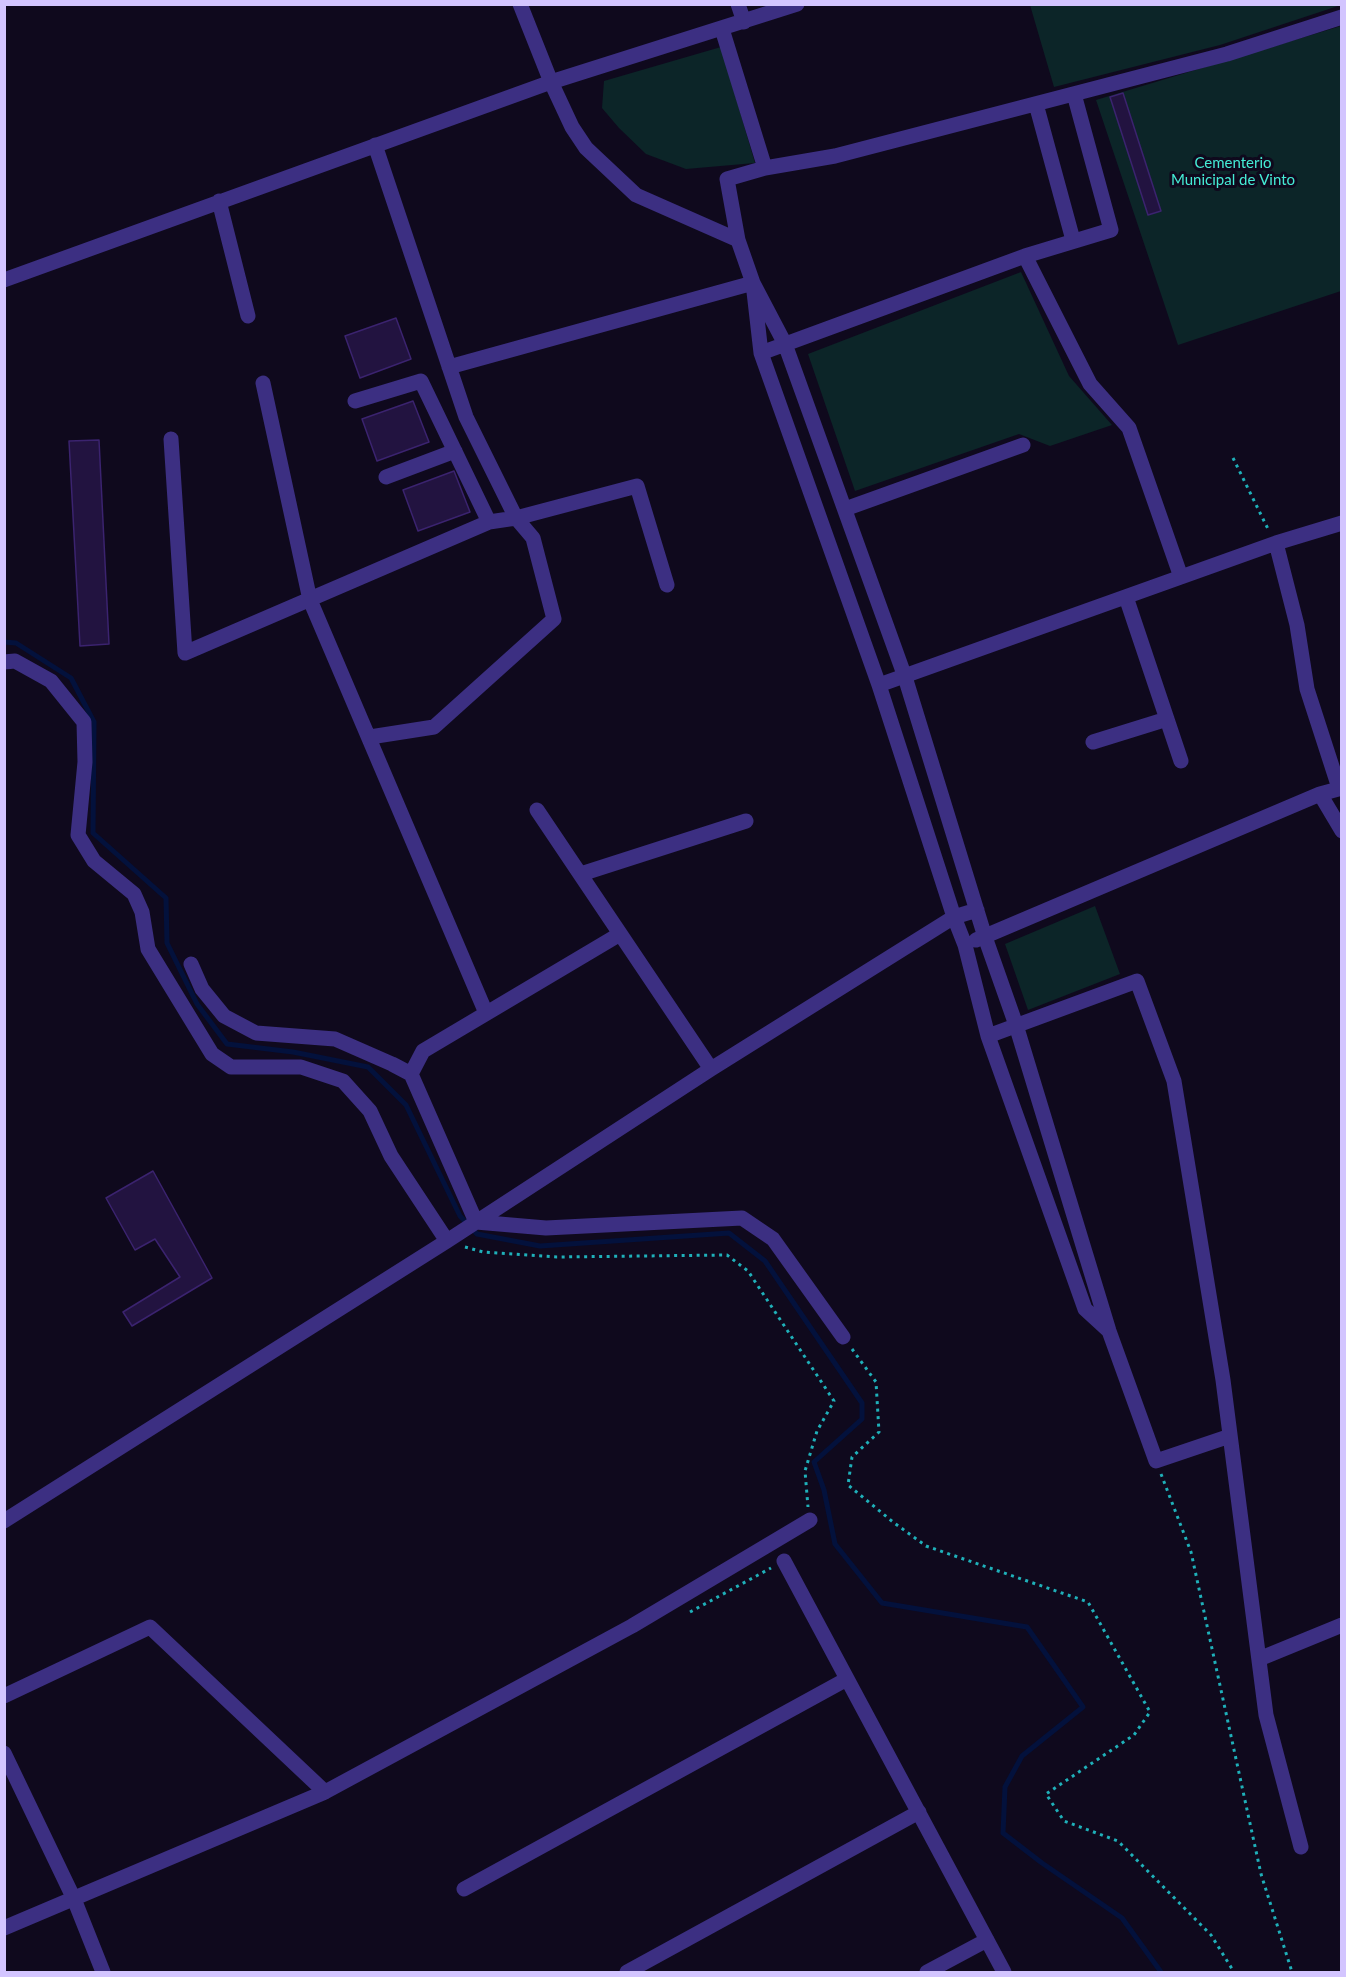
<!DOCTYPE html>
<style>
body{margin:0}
#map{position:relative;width:1346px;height:1977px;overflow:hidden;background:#0f091d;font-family:Lato,sans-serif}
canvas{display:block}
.frame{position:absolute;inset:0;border:6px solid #d3c5ff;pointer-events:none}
</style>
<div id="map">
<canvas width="1346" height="1977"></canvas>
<div class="frame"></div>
</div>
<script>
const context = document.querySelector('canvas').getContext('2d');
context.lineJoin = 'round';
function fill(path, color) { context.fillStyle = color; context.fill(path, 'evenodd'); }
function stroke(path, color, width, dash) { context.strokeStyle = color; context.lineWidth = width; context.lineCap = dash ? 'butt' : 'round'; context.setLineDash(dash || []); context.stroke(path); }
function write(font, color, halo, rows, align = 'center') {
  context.font = font + ' Lato,sans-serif'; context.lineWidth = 6; context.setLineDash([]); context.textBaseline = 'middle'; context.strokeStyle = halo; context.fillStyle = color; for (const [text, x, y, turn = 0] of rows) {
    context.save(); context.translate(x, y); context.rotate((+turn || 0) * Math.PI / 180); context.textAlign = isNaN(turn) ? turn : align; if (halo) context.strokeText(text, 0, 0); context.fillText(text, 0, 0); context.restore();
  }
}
const green = new Path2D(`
 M1152,5l3,1 186,-1 -121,40 -166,42 -24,-82z
 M1341,26v265l-163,54 -82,-245z
 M721,47l34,116 -69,6 -40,-15 -27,-26 -17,-20 2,-27z
 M1021,272l48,104 43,49 -62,21 -31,-12 -164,57 -47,-137z
 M1095,906l25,68 -92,36 -23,-66z`);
const stream = new Path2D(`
 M4,642l12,1 55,35 23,44 -1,111 73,65 1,45 30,61 30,40 66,8 75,15 38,38 54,111 17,18 63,12 189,-13 36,28 97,142v16l-48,43 10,28 11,54 47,59 145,24 56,80 -61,49 -17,31 -2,46 39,30 80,55 39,54`);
const building = new Path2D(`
 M1123,93l38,118 -13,4 -38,-118z
 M396,318l15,41 -51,19 -15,-42z
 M413,401l16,41 -52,19 -15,-42z
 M99,440l10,204 -29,2 -11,-205z
 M454,471l16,41 -52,19 -15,-41z
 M153,1171l59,107 -80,48 -9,-14 57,-35 -25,-38 -20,11 -29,-52z`);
const path = new Path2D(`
 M1233,458l36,73
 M465,1247l18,5 74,5 170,-2 21,16 86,130 -17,30 -12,40 3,36
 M852,1349l24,33 3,50 -27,25 -4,28 45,37 33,24 162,56 62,110 -16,23 -88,59 18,27 54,20 93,94 23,37
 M1161,1474l30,78 70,322 31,98
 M690,1612l81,-44`);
const minor = new Path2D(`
 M520,4l31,78 21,45 14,21 50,47 102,45
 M738,4l6,18
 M722,29l43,139
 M1036,104l37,136
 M219,201l29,115
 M1025,256l65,128 39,44 52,149
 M4,280l547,-198 246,-78
 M754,292l7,61 118,332 75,232 11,28 23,91 97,273 24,22
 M761,353l264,-97 86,-26 -37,-136
 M449,367l304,-84
 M263,383l47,217 176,413
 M355,401l66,-20 68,141
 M171,439l14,214 304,-131 27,-4 121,-32 30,99
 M386,477l69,-26
 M845,509l178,-64
 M1276,543l21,82 10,64 32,99
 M1126,597l55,164
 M4,662l11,-1 36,20 33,41 1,40 -7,73 16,26 40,33 8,18 6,37 64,105 19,13h70l42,14 27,30 21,45 56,85
 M879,685l397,-142 66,-20
 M370,737l64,-10 120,-108 -21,-81 -17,-20 -50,-101 -91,-272
 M1093,742l74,-23
 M1320,794l22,37
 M537,810l174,259
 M581,874l165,-53
 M620,934l-197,117 -12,23 65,148 70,6 196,-10 31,21 70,98
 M976,940l344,-146 22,-6
 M191,964l11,25 22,27 32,17 79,6 57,25 19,10
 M988,1036l149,-55 37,100 49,299 43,335 35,132
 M1230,1436l-74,25 -47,-130 -93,-306 -31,-88 -80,-260 -120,-333 -32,-61 -15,-43 -11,-61 38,-11 70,-12 392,-102 115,-37
 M4,1521l443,-280 264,-172 243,-152 23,-7
 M784,1561l220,411
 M1259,1659l83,-34
 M4,1696l146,-69 175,165
 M4,1753l70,146 29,73
 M464,1889l383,-210
 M4,1928l321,-136 307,-166 178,-106
 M627,1972l292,-160
 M927,1972l60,-32`);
const parkNames = [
 ["Cementerio",1233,163],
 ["Municipal de Vinto",1233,180]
];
fill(green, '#0c2528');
stroke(stream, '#03113c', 5);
fill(building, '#221340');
stroke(building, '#3b236f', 1.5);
stroke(path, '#1fb0b9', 3, [3, 4.5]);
stroke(minor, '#3c2f82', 15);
write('15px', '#45ebd5', '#0f091d', parkNames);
</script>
